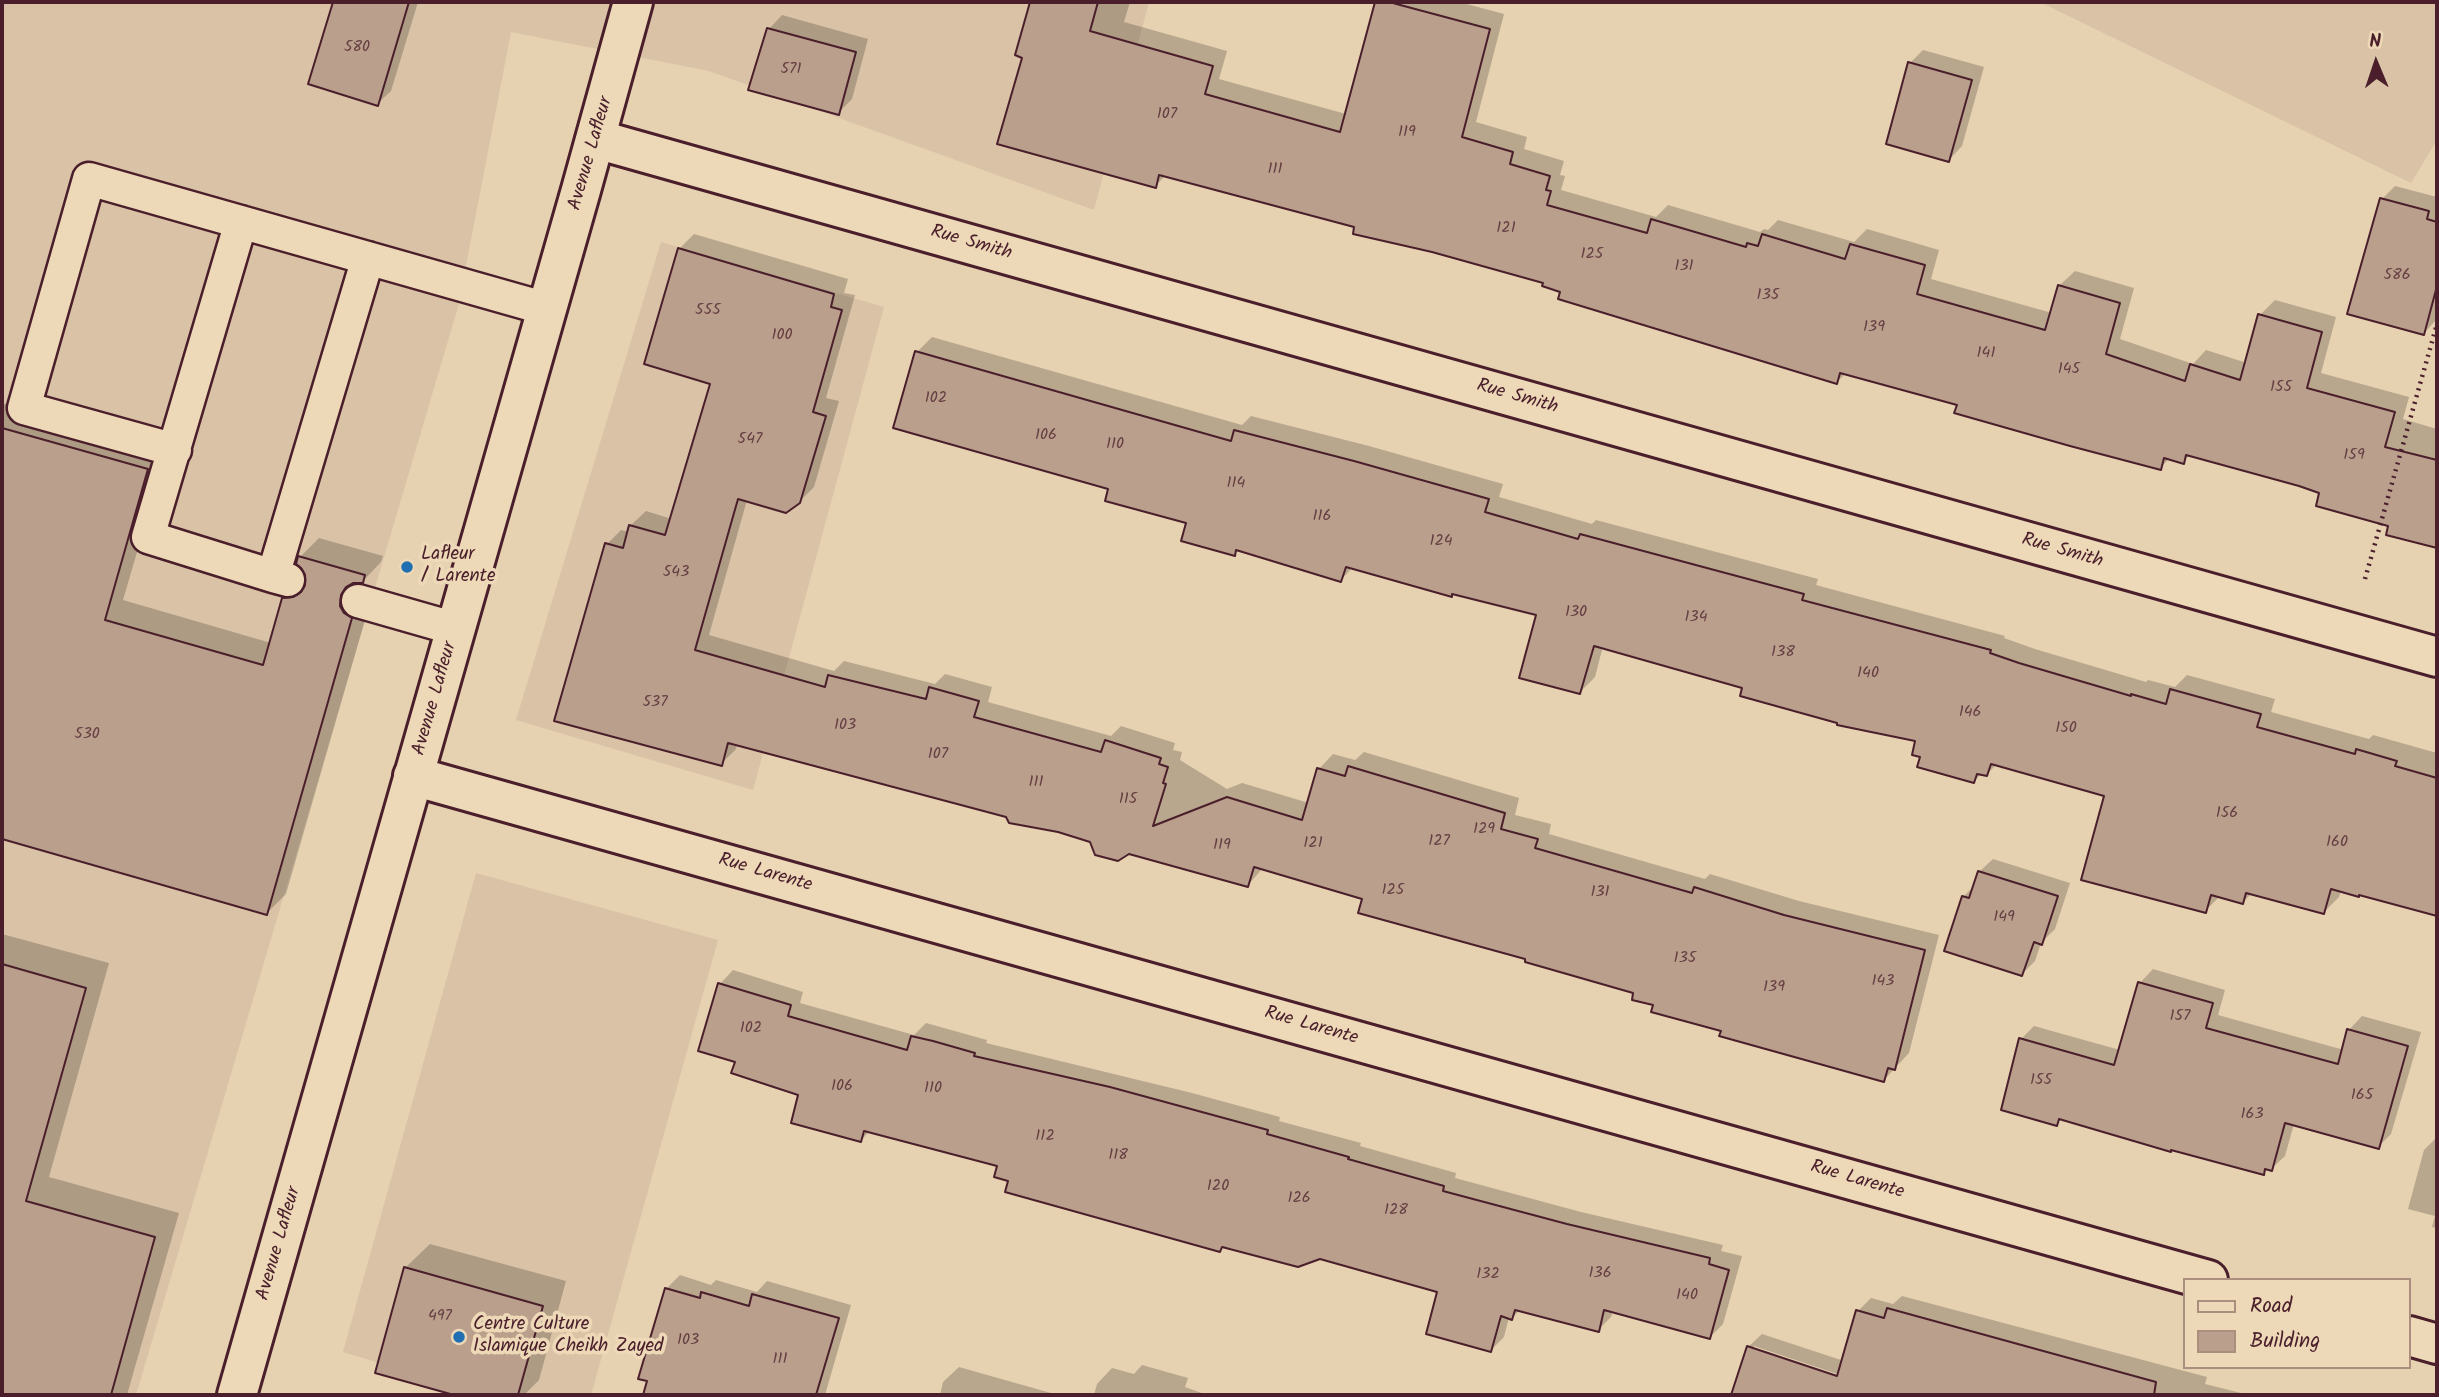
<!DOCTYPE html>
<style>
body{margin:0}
#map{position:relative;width:2439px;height:1397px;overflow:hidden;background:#e6d1b1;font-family:Kalam,sans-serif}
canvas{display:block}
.frame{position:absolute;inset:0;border:4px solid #4a1f2b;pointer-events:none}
.legend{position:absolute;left:2183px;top:1278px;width:228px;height:91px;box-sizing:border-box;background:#edd8b7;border:2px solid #ac8e7f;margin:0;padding:9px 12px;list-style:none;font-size:21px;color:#4a1f2b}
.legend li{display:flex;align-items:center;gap:14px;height:35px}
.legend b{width:35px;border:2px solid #ac8e7f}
.north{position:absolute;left:2341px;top:28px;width:70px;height:70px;-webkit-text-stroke:5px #edd8b7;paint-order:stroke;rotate:358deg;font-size:19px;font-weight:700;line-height:28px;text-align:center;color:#4a1f2b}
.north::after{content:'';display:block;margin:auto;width:24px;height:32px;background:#4a1f2b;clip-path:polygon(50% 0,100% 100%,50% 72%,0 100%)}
</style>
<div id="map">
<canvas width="2439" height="1397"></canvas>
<div class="frame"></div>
<ul class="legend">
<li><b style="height:9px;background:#edd8b7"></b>Road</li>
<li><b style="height:19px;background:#ba9f8c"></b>Building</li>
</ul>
<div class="north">N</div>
</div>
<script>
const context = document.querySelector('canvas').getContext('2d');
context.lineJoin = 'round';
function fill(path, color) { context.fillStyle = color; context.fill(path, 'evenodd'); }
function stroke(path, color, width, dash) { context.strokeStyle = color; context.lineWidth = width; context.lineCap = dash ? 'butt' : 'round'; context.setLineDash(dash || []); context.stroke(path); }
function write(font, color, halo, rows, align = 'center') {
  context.font = font + ' Kalam,sans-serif'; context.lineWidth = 7; context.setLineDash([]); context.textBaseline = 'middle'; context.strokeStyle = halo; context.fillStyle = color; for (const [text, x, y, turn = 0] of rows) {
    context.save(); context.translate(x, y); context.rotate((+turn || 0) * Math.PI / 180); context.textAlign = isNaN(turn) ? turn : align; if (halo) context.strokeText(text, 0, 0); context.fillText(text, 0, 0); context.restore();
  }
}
const built = new Path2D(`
 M2,2h1147l-55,208 -385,-139 -198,-39 -53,275 -322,1088h-134z
 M2040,2h397v138l-26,43z
 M661,242l223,65 -131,483 -237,-70z
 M476,873l242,67 -127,455h-105l-143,-43z`);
const shadow = new Path2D(`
 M335,2h83l-27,89 -14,13 -67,-21z
 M1032,2h98l-6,20 103,29 -8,28 127,35 31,-112h82l45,12 -28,108 51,15 -3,12 40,12 -4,14 5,1 -4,14 95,27 12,-12 92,27 4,-3 4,1 10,-10 76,22 13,-13 72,21 -8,29 121,34 7,-27 16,-15 59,17 -14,51 73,25 13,-14 41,13 13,-48 15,-15 61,17 -15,56 88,24 -6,22 34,10v113l-3,3 -113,-54 -130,-37 -8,8 -13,-4 -10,10 -201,-65 -113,-30 -9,9 -274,-91 -18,-9 -188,-56 -191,-51 -11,11 -131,-129 -7,-3z
 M782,15l86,24 -16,60 -14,14 -69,-84z
 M1923,50l61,17 -22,79 -13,14 -39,-97z
 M2395,186l42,11v122l-13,14 -42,-134z
 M694,234l154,45 -4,14 11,2 -29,103 13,3 -25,86 -15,15 -52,-2 -38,135 125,36 10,-10 91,23 10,-10 47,13 -4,15 123,34 10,-10 54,17 -2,7 9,2 -2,8 47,29 15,-6 67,20 10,-34 14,-15 22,6 9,-8 155,46 -4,17 36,9 -2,10 156,45 5,-5 89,27 140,34 -30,118 -25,27 -161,-50 -67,-26 -21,-12 -107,-34 -164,-60 -101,-30 -15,17 -241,-69 -270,-72 -1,5 -15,15 -114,-220 14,-14 8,2 2,-7 15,-14 26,8 40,-137 -66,-19 34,-115z
 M932,337l310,88 9,-9 118,30 134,38 -4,13 93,27 4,-4 222,59 -2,6 189,51 -1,2 31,11 111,33 2,-2 27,7 12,-12 88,24 -4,13 98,27 4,-4 64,18v162l-77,-22 -19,-3 -2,7 -15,15 -72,-19 -9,9 -23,-6 -15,15 -99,-116 -109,-31 -10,10 -5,-1 -8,8 -52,-26 -4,-15 -79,-18 -95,-35 -141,-41 -8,31 -15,15 -41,-78 -86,-21 -2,2 -98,-28 -12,13 -102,-31 -5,5 -46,-32 -77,-34 -194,-136z
 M2,403l165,47 -44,150 148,43 13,-45 20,-19h3l-7,-22 19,-19 64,18 -2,6 -19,20h-3v4l12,13 -85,295 -19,19 -265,-76z
 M1993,859l77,24 -15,46 -14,14 -6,18 -13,13 -59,-77 12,-12 4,-13z
 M2,934l107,29 -60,214 130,36 -52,182h-125z
 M2153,969l72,21 -7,25 126,35 5,-20 13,-14 59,16 -30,102 -13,13 -84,-23 -9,32 -14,13 -3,-1 -5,5 -201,-55 -5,6 -36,-85 13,-13 86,24 20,-67z
 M733,970l70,22 -3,11 114,32 12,-12 61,17 -1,3 206,50 88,24 -1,4 82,22 -1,3 96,27 -1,5 126,34 142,33 -2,6 21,5 -19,68 -13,13 -97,-26 -2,6 -13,13 -78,-20 -8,8 -3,-1 -5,20 -13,13 -52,-59 -119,-34 -96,-12 -4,5 -210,-70 -11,-15 -129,-34 -9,9 -60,-46 -64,-33 -37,-11 20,-66z
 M2437,1137v91l-5,-1 3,-11 -27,-7 16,-59z
 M430,1244l136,37 -27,99 -15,15h-63l-84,-23 28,-104z
 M680,1275l31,10 5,-5 41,12 10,-11 84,24 -26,90 -180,-1 21,-105z
 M1902,1296l305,81 -2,7 44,11h-516l15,-48 14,-13 82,27 14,-50 13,-13 22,6zM1754,1346l92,31 -1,3 -91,-30z
 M1142,1365l46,13 -3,9 22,8h-113l3,-11 15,-16 22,6z
 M959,1367l99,28h-118l3,-13z`);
const building = new Path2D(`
 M333,2h76l-31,104 -70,-22z
 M1030,2h68l-8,29 123,35 -8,28 135,38 35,-130h14l101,27 -28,108 51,15 -3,12 40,12 -4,14 5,1 -4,14 100,28 4,-14 95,28 1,-4 11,3 4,-12 83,25 5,-15 75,21 -8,29 128,36 13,-45 62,18 -14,51 79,27 5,-17 50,16 18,-66 64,18 -15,56 88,24 -10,35 52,13v88l-51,-13 2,-9 -72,-20 3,-13 -20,-7 -113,-31 -2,9 -20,-6 -3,12 -91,-24 -116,-33 3,-8 -117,-32 -3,11 -279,-85 2,-7 -18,-6 1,-3 -111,-31 -79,-18 1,-7 -195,-52 -3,13 -159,-44 25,-86 -7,-3z
 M767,28l89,24 -17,63 -91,-25z
 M1908,62l64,18 -23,82 -63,-18z
 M2380,198l49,13 -2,8 10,3v64l-13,49 -77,-21z
 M678,248l156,46 -3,13 11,3 -29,102 13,4 -26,87 -14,10 -48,-14 -43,151 130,37 3,-12 98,24 3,-12 50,14 -5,16 127,35 4,-12 56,18 -2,6 9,3 -5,16 3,1 -13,42 74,-29 75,23 15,-52 28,8 3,-10 157,47 -4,16 37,10 -3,9 157,45 2,-6 90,28 141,35 -30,120 -7,-2 -4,14 -165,-46 2,-5 -70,-19 2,-7 -21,-5 1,-7 -108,-31v-3l-167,-46 4,-14 -108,-32 -6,20 -119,-33 -11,7 -23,-6 -5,-13 -32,-10 -49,-9 -3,-6 -278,-74 -6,23 -168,-45 51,-178 18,5 6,-23 36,10 45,-151 -66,-20z
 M915,351l316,90 3,-11 120,31 135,38 -4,13 93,27 2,-5 224,60 -2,6 189,50 -1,3 29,10 112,33v-2l35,10 4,-15 91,25 -4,13 98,27 1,-5 41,12 -2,5 42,12v138l-78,-21v2l-28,-8 -7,25 -78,-21 -3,11 -32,-9 -5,18 -125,-33 23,-84 -113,-32 -4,12 -10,-2 -3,9 -57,-16 3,-10 -8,-2 3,-14 -78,-16v-2l-97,-27 2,-8 -148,-42 -14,48 -61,-16 17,-63 -84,-21v3l-106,-30 -5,15 -105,-32 -1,6 -54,-15 5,-18 -81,-22 3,-12 -215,-61z
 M2,428l146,41 -43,151 158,45 19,-67 11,-1 8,-5 4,-7v-10l-4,-7 -5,-4 2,-8 67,19 -2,8h-10l-7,4 -5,8 -1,11 4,7 8,5 -85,297 -265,-76z
 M1978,871l80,25 -16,49 -8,-3 -12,34 -78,-25 18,-55 7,2z
 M2,964l84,24 -60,213 129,36 -44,158h-109z
 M2138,982l75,21 -7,25 132,36 9,-35 61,17 -29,103 -94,-26 -13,48 -7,-2 -1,6 -93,-25v2l-112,-33 -2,7 -56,-16 18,-72 95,27z
 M718,983l73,22 -3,11 119,34 4,-14 22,5 42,12 -1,3 136,31 158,43 -1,4 82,23 -1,2 96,27 -1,5 124,33 143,34 -1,6 20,6 -19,69 -106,-29 -5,22 -84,-22 -3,10 -11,-4 -10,36 -65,-18 11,-42 -117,-33 -22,8 -76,-20 -2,5 -215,-60 3,-11 -14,-4 3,-11 -133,-35 -3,11 -70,-19 7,-28 -67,-22 4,-11 -37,-11z
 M404,1267l139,39 -25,89h-64l-79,-22z
 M665,1288l35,10 1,-6 48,14 3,-12 87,24 -23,77h-173l4,-14 -9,-2z
 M1887,1308l269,74 -2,13h-423l16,-49 90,30 19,-66 28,8z`);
const path = new Path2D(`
 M2365,579l72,-255`);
const lane = new Path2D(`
 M241,222l-93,315 125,39
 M175,450l-151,-42 65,-229 458,130
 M288,580l-15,-4 95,-318
 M358,601l98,28`);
const street = new Path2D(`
 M596,139l1841,518
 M413,776l1795,504
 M2409,1336l28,8`);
const secondary = new Path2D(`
 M237,1395l344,-1205 52,-188`);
const markers = [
 [407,567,7,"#1f6fb2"],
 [459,1337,7,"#1f6fb2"]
];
const numberNames = [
 ["580",357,48],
 ["571",791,70],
 ["107",1167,115],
 ["119",1407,133],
 ["111",1275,170],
 ["121",1506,229],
 ["125",1592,255],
 ["131",1684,267],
 ["586",2397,276],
 ["135",1768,296],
 ["555",708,311],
 ["139",1874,328],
 ["100",782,336],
 ["141",1986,354],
 ["145",2069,370],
 ["155",2281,388],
 ["102",936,399],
 ["106",1046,436],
 ["547",750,440],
 ["110",1115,445],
 ["159",2354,456],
 ["114",1236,484],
 ["116",1322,517],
 ["124",1441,542],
 ["543",676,573],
 ["130",1576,613],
 ["134",1696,618],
 ["138",1783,653],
 ["140",1868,674],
 ["537",655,703],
 ["146",1970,713],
 ["103",845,726],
 ["150",2066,729],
 ["530",87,735],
 ["107",938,755],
 ["111",1036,783],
 ["115",1128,800],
 ["156",2227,814],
 ["129",1484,830],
 ["127",1439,842],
 ["160",2337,843],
 ["121",1313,844],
 ["119",1222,846],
 ["125",1393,891],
 ["131",1600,893],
 ["149",2004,918],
 ["135",1685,959],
 ["143",1883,982],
 ["139",1774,988],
 ["157",2180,1017],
 ["102",751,1029],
 ["155",2041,1081],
 ["106",842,1087],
 ["110",933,1089],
 ["165",2362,1096],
 ["163",2252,1115],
 ["112",1045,1137],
 ["118",1118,1156],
 ["120",1218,1187],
 ["126",1299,1199],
 ["128",1396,1211],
 ["136",1600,1274],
 ["132",1488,1275],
 ["140",1687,1296],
 ["497",440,1317],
 ["103",688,1341],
 ["111",780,1360]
];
const streetNames = [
 ["Avenue Lafleur",592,154,-74],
 ["Rue Smith",971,244,16],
 ["Rue Smith",1517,398,16],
 ["Rue Smith",2062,552,16],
 ["Avenue Lafleur",436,699,-74],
 ["Rue Larente",765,874,16],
 ["Rue Larente",1311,1027,16],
 ["Rue Larente",1857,1181,16],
 ["Avenue Lafleur",280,1244,-74]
];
const poiNames = [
 ["Lafleur",421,556],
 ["/ Larente",421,578],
 ["Centre Culture",473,1326],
 ["Islamique Cheikh Zayed",473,1348]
];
fill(built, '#d9c2a6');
fill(shadow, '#0003');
fill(building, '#ba9f8c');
stroke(building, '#4a1f2b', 2);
stroke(lane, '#4a1f2b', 37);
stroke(street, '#4a1f2b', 44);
stroke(secondary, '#4a1f2b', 44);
stroke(path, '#4a1f2b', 4.5, [2, 5]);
stroke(lane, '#edd8b7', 32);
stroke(street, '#edd8b7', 38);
stroke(secondary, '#edd8b7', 38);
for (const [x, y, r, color] of markers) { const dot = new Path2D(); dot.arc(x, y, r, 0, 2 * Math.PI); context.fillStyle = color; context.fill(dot); stroke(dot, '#edd8b7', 2.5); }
write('16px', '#663f43', null, numberNames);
write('19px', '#4a1f2b', '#edd8b7', streetNames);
write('19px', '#4a1f2b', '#edd8b7', poiNames, 'left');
</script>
